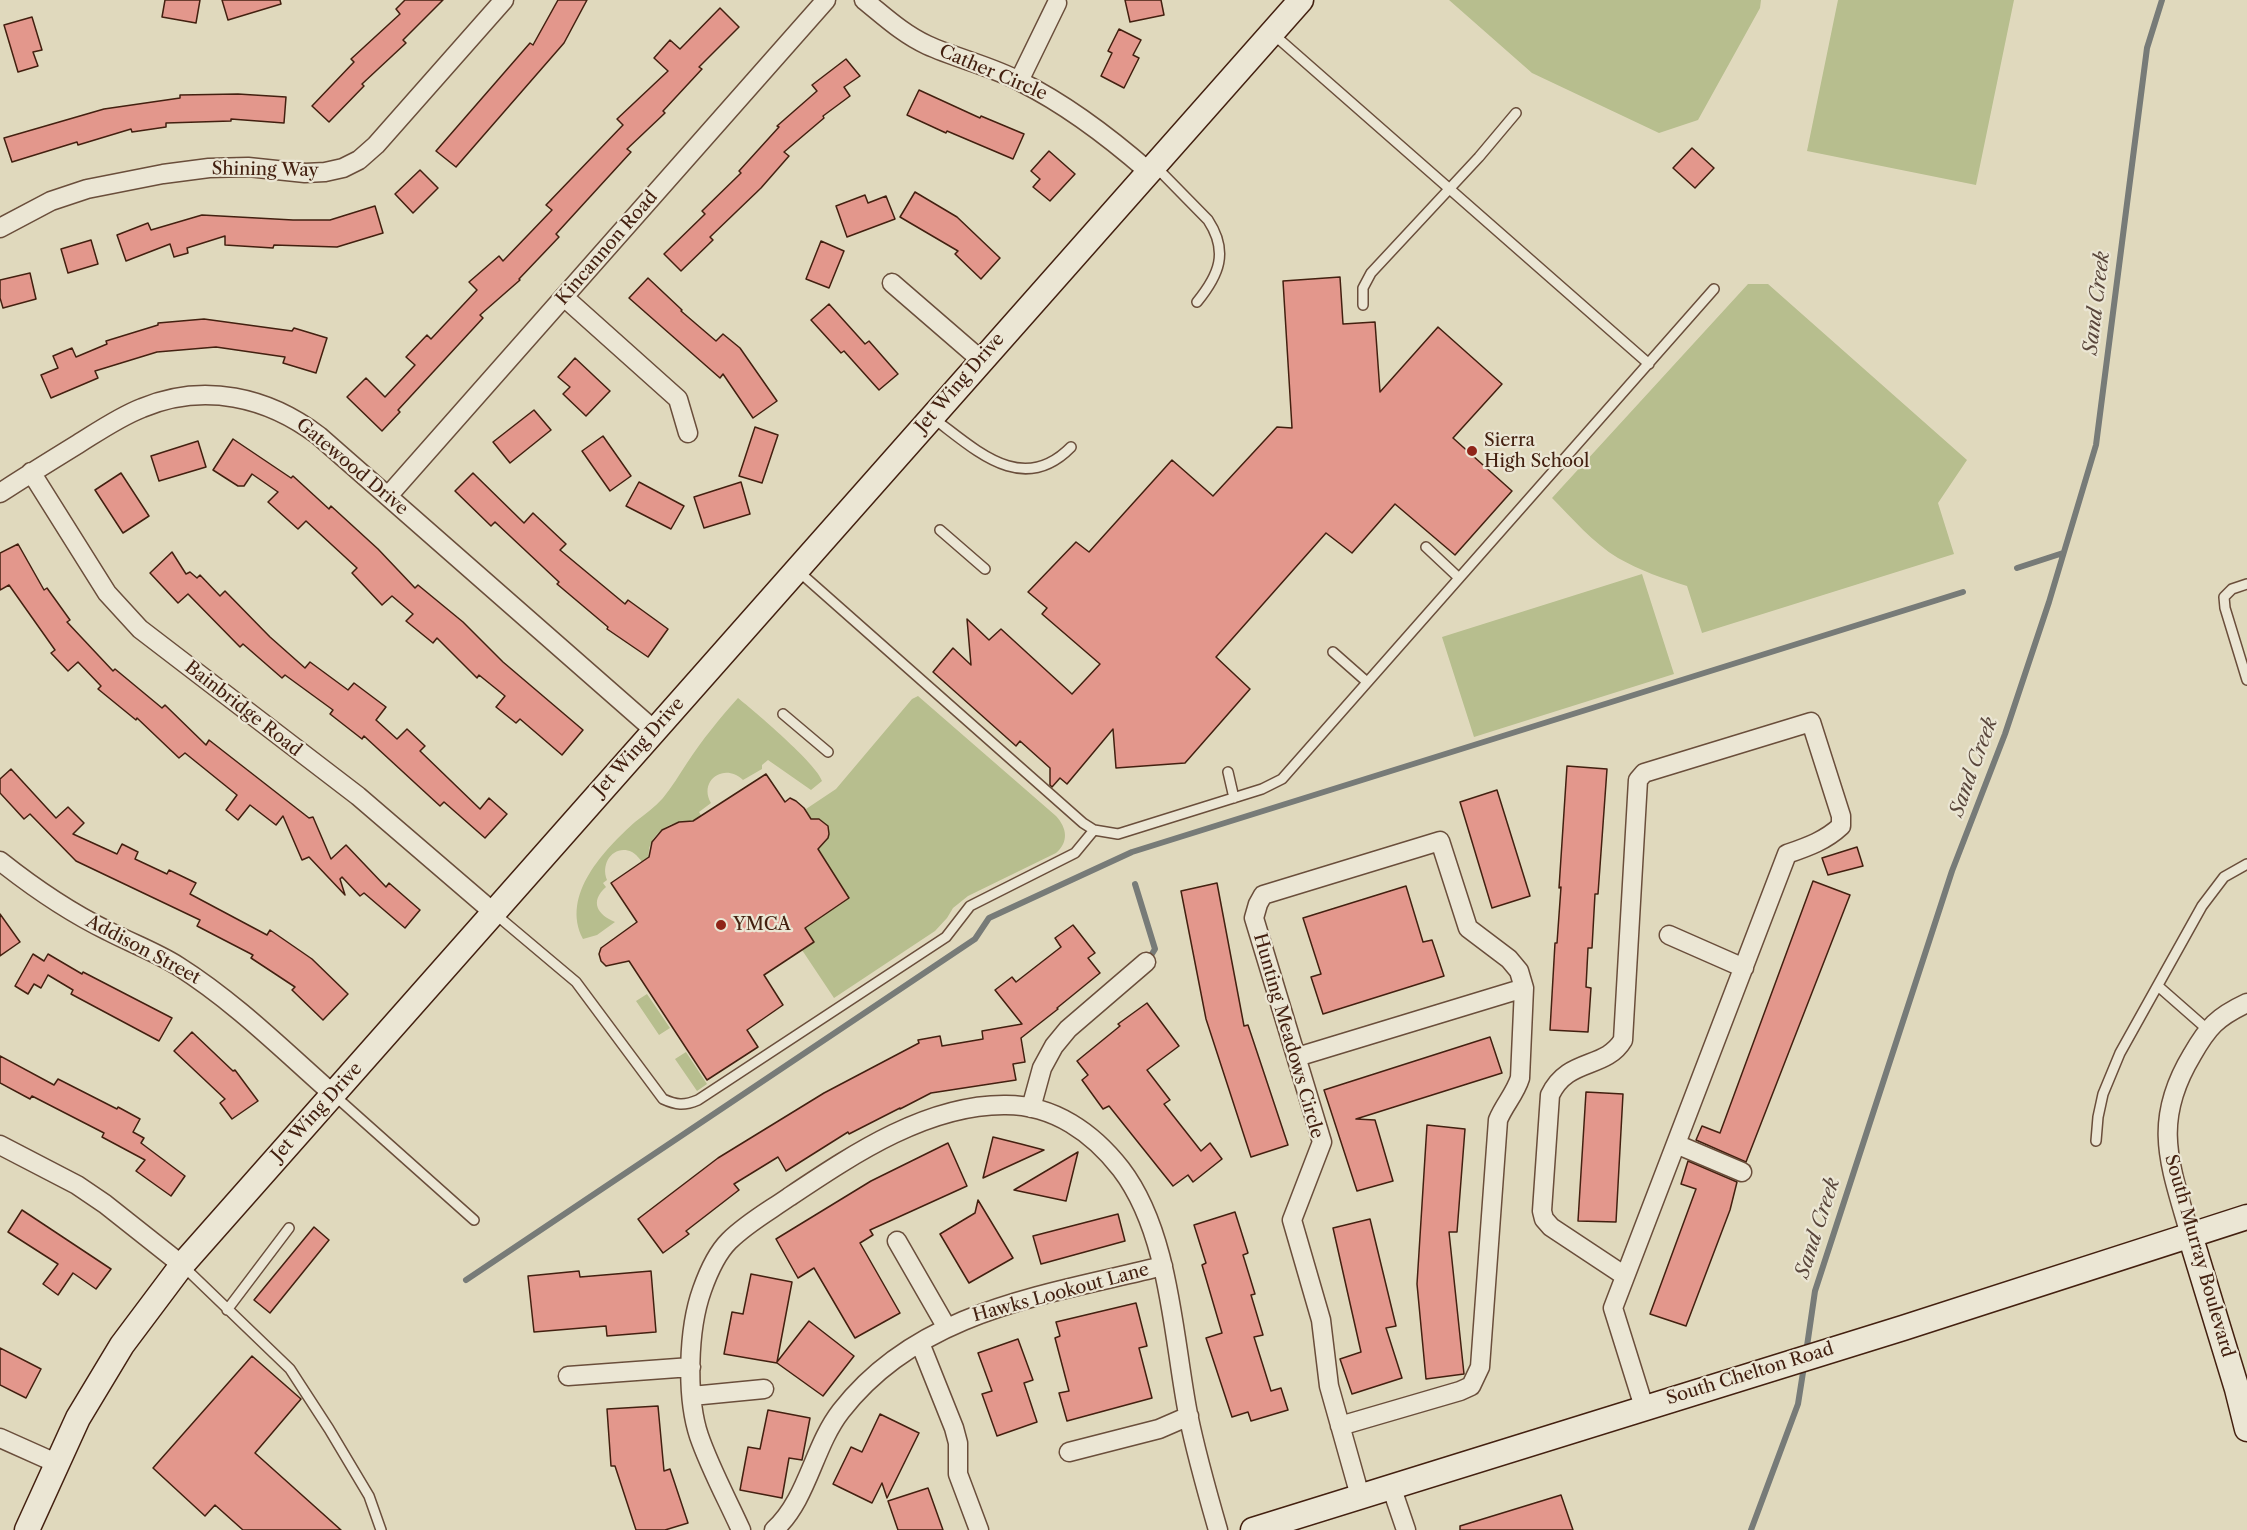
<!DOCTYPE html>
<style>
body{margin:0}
canvas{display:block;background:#e0d9bd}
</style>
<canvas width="2247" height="1530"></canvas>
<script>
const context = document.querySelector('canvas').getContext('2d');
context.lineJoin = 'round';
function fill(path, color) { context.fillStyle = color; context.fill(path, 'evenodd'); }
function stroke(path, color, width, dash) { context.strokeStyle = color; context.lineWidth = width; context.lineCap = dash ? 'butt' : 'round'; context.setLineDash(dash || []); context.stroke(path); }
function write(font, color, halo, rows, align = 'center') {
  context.font = font + ' "Libre Caslon Text",serif'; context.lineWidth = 4.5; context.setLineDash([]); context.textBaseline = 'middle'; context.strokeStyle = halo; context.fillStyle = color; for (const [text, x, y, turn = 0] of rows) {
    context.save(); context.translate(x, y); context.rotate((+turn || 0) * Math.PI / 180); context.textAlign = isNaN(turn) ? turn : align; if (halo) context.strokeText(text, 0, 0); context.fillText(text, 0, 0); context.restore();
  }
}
const green = new Path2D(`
 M1449,0h312l-1,8 -62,112 -39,13 -127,-60z
 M1838,0h176l-38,185 -169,-34z
 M1748,284h20l199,176 -29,43 16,51 -252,79 -15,-47c-23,-7 -48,-16 -69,-28 -25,-15 -46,-40 -66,-60z
 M1642,574l32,100 -200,63 -32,-100z
 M918,696l138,120c11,12 13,26 0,37l-88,43 -15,12 -6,10 -12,13 -101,67 -32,-48 12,-8 -9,-14 44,-30 -32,-51c12,-9 18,-19 2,-28l-9,3 -4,-13 30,-20 76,-90z
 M738,698c16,13 79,66 84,83l-11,9 -43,-30 -6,5v4l-19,11c-18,-18 -45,0 -32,23l-12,9 11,17c-7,-2 -15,-7 -22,-7 -17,-2 -36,11 -39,28 -1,6 -1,13 -1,19 -5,-5 -10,-14 -16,-17 -18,-8 -32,11 -25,28l-4,3 3,4c-17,15 -8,28 9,35l-18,13 -14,4c-23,-44 22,-90 52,-117 10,-8 20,-15 28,-24 9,-11 16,-23 24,-35 15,-23 33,-45 51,-65z
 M647,994l23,34 -11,7 -23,-34z
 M686,1052l21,32 -10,7 -22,-32z`);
const stream = new Path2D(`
 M2017,568l46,-15
 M1135,884l20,65 -8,13
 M466,1280l509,-341 14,-21 143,-66 831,-260
 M1806,1353l9,-62 137,-420 53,-137 44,-132 47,-157 51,-397 15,-48
 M1751,1530l47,-126 6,-38`);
const building = new Path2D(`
 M165,0h35l-4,23 -34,-6z
 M222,0h58l1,4 -53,16z
 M405,0h38l-40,40 3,3 -44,41 2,2 -35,36 -17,-16 42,-44 -3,-3 49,-45 -4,-5z
 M558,0h29l-23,43 -108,124 -20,-16 94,-108 3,2z
 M1125,0h36l3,15 -34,7z
 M720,8l19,19 -40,40 3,2 -39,42 2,2 -38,36 4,3 -75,82 3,3 -40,42 1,1 -40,35 3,3 -85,92 2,2 -18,19 -35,-34 19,-19 19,19 30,-32 -9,-8 21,-22 4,4 46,-49 -8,-8 30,-26 4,5 49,-51 -6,-5 77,-80 -6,-6 51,-48 -14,-13 16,-18 10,9z
 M32,17l10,33 -9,2 5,14 -20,6 -14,-47z
 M1119,29l22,11 -8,15 6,3 -15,30 -23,-12 11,-23 -4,-2z
 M846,59l14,17 -16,11 6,9 -27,20 1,2 -40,34 5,4 -28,32 -51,49 3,3 -32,31 -17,-17 41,-40 -3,-3 39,-38 -2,-2 40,-44 -2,-1 40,-35 -5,-6z
 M919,90l61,28 1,-2 43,18 -11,25 -66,-28 -1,2 -39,-18z
 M238,94l48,3 -2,26 -53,-4v2l-65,2v4l-34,5 -1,-3 -53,16 -1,-3 -65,20 -8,-24 100,-29 76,-11v-3z
 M1692,148l22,20 -19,20 -22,-20z
 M1049,151l26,23 -25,27 -17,-14 7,-8 -9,-8z
 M420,170l18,18 -25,25 -18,-19z
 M915,192l42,25 43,41 -19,21 -26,-25 3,-3 -58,-34z
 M865,195l3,8 18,-7 9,23 -48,18 -11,-31z
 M375,206l8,27 -46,14 -63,-2 -1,3 -48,-3v-9l-38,12 1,5 -14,4 -4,-13 -44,17 -9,-26 31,-12 3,7 51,-15 91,5h37z
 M91,240l7,24 -30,9 -7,-24z
 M821,241l23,10 -15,37 -23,-9z
 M30,273l6,26 -33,9 -3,-10v-18z
 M1340,277l3,47 32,-2 5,70 58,-65 64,57 -49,54 59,53 -57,64 -60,-51 -43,49 -26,-20 -110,124 34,32 -65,74 -69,5 -3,-39 -46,55 -7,-6 -8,9 -2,-2v-17l-30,-27 -4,5 -83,-74 20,-24 18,17 -4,-46 22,21 12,-11 71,65 28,-30 -58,-50 5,-6 -19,-16 48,-50 13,10 83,-92 41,36 64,-69 15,1 -9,-147z
 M648,278l34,32 -1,1 35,30 7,-7 17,14 37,53 -24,17 -30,-44 -3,4 -91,-80z
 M829,304l36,40 4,-3 29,33 -19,16 -35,-39 -3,2 -30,-33z
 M204,319l88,12 2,-3 33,10 -11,35 -33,-10 2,-6 -69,-10 -59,5 -62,19 3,7 -47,20 -10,-23 17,-7 -5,-12 19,-8 4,9 31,-13 -1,-3 52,-16v-2z
 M575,358l35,33 -24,25 -23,-22 7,-7 -12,-10z
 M534,410l17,20 -41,33 -17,-21z
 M755,427l23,8 -16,48 -23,-7z
 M603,436l28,40 -21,15 -28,-40z
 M233,439l58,39 2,-2 36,33 2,-3 47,43 37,39 3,-3 45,37 40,40 80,68 -21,25 -42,-36 -4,4 -20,-16 9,-11 -26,-21 -2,3 -40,-40 -4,5 -27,-22 7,-7 -21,-18 -10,9 -30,-32 5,-5 -51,-47 -8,8 -30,-27 10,-10 -26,-18 -8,12h-6l-25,-16z
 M198,441l8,26 -47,14 -8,-25z
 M121,473l28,43 -26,17 -28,-43z
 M473,473l51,50 9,-10 33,31 -6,6 65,54 3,-4 40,29 -20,28 -41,-28 1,-2 -51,-43 2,-2 -64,-60 -4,4 -36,-35z
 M639,482l45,24 -13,23 -45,-23z
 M741,482l9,32 -46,14 -10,-31z
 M18,544l26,46 3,-2 23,32 -3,2 46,49 2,-2 47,39 3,-3 41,40 3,-5 100,78 4,-1 18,42 15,-14 40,42 3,-4 31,27 -15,18 -41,-35 -4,3 -18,-19 -2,2 5,16 -36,-38 -7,3 -19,-44 -7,9 -26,-20 -12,15 -12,-10 11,-15 -52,-42 -6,5 -42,-40 -1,2 -38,-31 3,-3 -23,-24 -10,9 -17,-18 4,-3 -46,-65 -9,5v-37z
 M172,552l14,22 4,-2 7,6 3,-3 20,21 5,-5 45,46 35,31 5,-6 38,28 6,-7 32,24 -10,13 21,19 10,-10 18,17 -5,5 60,58 9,-11 18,16 -22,24 -41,-36 -4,4 -76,-70 -2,3 -32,-25 3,-4 -48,-35 -3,3 -39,-34 -3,3 -52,-53 -10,9 -28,-30z
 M1567,766l40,3 -9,125h-3l-3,54h-4l-2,39 5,1 -3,44 -38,-2 5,-87h2l4,-56 -2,1z
 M11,769l45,49 12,-11 16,16 -11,11 44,20 5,-10 16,8 -3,7 32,15 2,-4 27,13 -6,11 77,41 3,-5 42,29 36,35 -25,26 -31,-30 3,-3 -44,-29 2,-3 -56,-29 3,-6 -124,-59 -46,-47 -6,5 -24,-26v-14z
 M766,774l19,28 5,-4 6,3 8,7 7,11h8l9,7 1,8 -1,4 -10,11 31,49 -44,30 9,14 -50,33 19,30 -36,25 11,17 -51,33 -78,-119 -23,5 -5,-5 -2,-7 2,-6 36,-26 -26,-39 38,-26 3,-15 10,-12 17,-8 14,-1z
 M1497,790l33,106 -38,12 -32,-106z
 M1857,847l6,19 -35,9 -6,-17z
 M1813,881l37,14 -104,267 -50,-22 6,-14 18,7z
 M1217,883l27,143 4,-1 40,120 -37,12 -45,-138 -25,-128z
 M1406,886l17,56 9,-2 12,36 -121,38 -12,-37 10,-3 -18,-56z
 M0,914l20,28 -20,14z
 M1073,925l22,28 -7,5 12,15 -43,35 1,1 -37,29 4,24 -12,2 3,16 -85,13 -31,16v-1l-51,26 -1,-2 -62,39 -8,-14 -44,27 5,6 -53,41 3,3 -26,19 -25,-34 80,-61 106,-65 95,-50 -1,-3 22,-4 2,10 41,-7 -1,-8 40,-7 -27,-34 17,-13 4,5 45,-35 -6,-9z
 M33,954l11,7 4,-7 34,20 1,-2 89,46 -13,23 -88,-47 2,-4 -25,-15 -7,13 -7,-4 -6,10 -13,-8z
 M1147,1003l32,43 -32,24 23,30 -6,4 37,47 9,-8 12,16 -29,23 -5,-7 -15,11 -64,-80 -6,3 -21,-29 6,-5 -11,-14 43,-35 -2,-2z
 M192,1032l41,39 2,-1 23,31 -26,18 -12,-16 5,-4 -51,-48z
 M1490,1037l12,36 -146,46 19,1 18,61 -36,10 -33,-101z
 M0,1056l54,29 4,-6 59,30 1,-2 22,12 -7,13 11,6 -3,5 44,33 -14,20 -35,-25 9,-11 -43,-23 2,-4 -72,-37 -2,3 -30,-16z
 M1586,1092l37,2 -7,128 -38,-1z
 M1427,1125l38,4 -8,103h-8l15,142 -38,5 -9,-95z
 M993,1137l28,7 23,6 -61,28z
 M948,1143l19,43 -97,44 3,5 -13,8 40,70 -45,25 -41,-70 -16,10 -22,-39 95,-58z
 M1078,1152l-12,49 -52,-11z
 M1688,1161l49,21 -7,28 -44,116 -36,-12 46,-125 -15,-5z
 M978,1200l35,58 -44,25 -29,-49 35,-21z
 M22,1210l89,59 -15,20 -23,-16 -15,22 -15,-11 15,-20 -50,-32z
 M1235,1212l13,41 -5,2 12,39 -4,1 12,40 -9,2 17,54 10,-3 7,22 -37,11 -3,-9 -16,5 -26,-79 16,-5 -20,-68 4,-2 -12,-38z
 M1118,1214l7,27 -84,23 -8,-28z
 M1370,1219l26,107 -10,2 16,50 -50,16 -12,-35 21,-7 -28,-124z
 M314,1227l15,13 -59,73 -16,-13z
 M579,1271l1,6 71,-6 5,61 -49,4 -1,-10 -72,6 -6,-56z
 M751,1274l41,8 -15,80 32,-41 45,35 -31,40 -46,-33 -53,-9 8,-42 11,2z
 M1136,1303l11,43 -8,2 13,50 -85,23 -8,-28 10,-2 -14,-53 5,-2 -4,-14z
 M1018,1339l15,41 -9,3 13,39 -40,14 -15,-42 10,-3 -14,-38z
 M0,1348l41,21 -15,29 -26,-13z
 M252,1356l49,43 -46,54 86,77h-98l-28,-25 -10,11 -52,-48z
 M658,1406l6,65 6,-2 18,54 -23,7h-29l-21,-64h-4l-4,-57z
 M768,1410l42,8 -8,42 -13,-2 -7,40 -42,-8 8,-43 12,2z
 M880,1414l39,19 -32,65 -5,-15 -10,20 -39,-19 18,-37 11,5z
 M928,1488l15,42h-45l-10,-29z
 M1561,1495l12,35h-113v-4z`);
const service = new Path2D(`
 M1272,33l377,331
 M1156,167l52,53c21,32 11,55 -11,82
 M1363,305v-17l8,-15 108,-116 37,-44
 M933,418c42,31 89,79 138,29
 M940,530l45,39
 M1426,547l33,31
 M797,570l286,253 11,7 24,4 144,-45 20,-10 432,-490
 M2247,584l-15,5 -8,8 1,11 22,72
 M1333,652l34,30
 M783,714l45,38
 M1228,772l6,26
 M494,913l82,69 87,117c13,6 21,7 35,1l248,-163 24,-31 105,-53 19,-23
 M2158,986l49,43
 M335,1096l139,124
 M2096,1141l2,-24 5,-23 17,-41 82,-147 22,-29 23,-13
 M183,1266l107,103 39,60 40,67 12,34
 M227,1310l62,-82`);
const minor = new Path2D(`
 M864,0c20,16 39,34 63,45 31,14 64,21 94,37 46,23 88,55 127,89
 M1019,81l38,-78
 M0,228l51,-27 36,-12 76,-15 46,-6 39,-1 57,6 20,-1 18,-4 16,-8 17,-15 128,-145
 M892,283l89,77
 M564,297l114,102 10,34
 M31,472l76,121 33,36 218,167 135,116
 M0,493c26,-17 52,-33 78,-49 21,-13 41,-27 64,-36 62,-26 126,-11 177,28l335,294
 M388,496l438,-496
 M0,861c34,27 69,51 108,70 23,12 48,21 70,35 57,36 105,84 156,129
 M1669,935l75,33
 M1297,1057l227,-69
 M1031,1108l11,-40 12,-22 14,-17 78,-67
 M1676,1144l66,28
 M0,1145l77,40 28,19 77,61
 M2190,1235c-20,-71 -39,-112 2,-180 16,-28 25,-38 55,-52
 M897,1241l50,87
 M1625,1276l-74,-49 -7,-8 -2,-8 8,-116c18,-38 55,-25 73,-55l15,-260 6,-7 167,-51 30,94v10c-16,15 -34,21 -54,28l-174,454 31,99
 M920,1343l34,85 4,15v31l21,56
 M568,1376l123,-9
 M692,1396l72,-7
 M1340,1426l120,-35 11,-5 9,-19 18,-247c6,-15 17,-26 22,-42l4,-90 -5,-17 -10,-12 -41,-31 -28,-87 -177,54 -5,9 -4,14 68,224 -30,78 29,100 8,66 31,110
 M0,1438l56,25
 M1069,1452l90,-23 30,-13
 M1391,1486l15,44
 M741,1530c-14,-31 -31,-62 -42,-94 -13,-39 -11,-107 3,-146 6,-17 15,-37 27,-49 18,-18 40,-30 60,-44 63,-42 138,-93 217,-92 48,0 87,28 115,64 49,64 52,168 67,245 8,39 19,78 30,116
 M774,1530c34,-31 39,-83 67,-119 78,-101 205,-116 322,-145`);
const secondary = new Path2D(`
 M2190,1235l47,154 10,40
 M27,1530l51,-112 44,-73 60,-80 1119,-1265
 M1253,1530l650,-202 344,-111`);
const markers = [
 [1472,451,6,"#8f2418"],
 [721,925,6,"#8f2418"]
];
const streetNames = [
 ["Cather Circle",993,73,23],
 ["Shining Way",265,170,1],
 ["Kincannon Road",607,248,-49],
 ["Jet Wing Drive",960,383,-49],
 ["Gatewood Drive",352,467,40],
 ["Bainbridge Road",243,709,38],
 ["Jet Wing Drive",639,747,-48],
 ["Addison Street",143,950,28],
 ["Hunting Meadows Circle",1288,1036,74],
 ["Jet Wing Drive",317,1112,-48],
 ["South Murray Boulevard",2199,1256,74],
 ["Hawks Lookout Lane",1061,1293,-15],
 ["South Chelton Road",1750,1374,-17]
];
const poiNames = [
 ["Sierra",1484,441],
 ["High School",1484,462],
 ["YMCA",733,925]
];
const waterNames = [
 ["Sand Creek",2097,303,-83],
 ["Sand Creek",1974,767,-70],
 ["Sand Creek",1818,1228,-72]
];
fill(green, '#b7be8e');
stroke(stream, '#777b78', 6);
fill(building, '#e3978c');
stroke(building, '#432010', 1.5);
stroke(service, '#6a4e3b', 12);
stroke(minor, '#6a4e3b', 21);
stroke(secondary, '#432010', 27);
stroke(service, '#ebe6d4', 9);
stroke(minor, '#ebe6d4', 18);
stroke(secondary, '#ebe6d4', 24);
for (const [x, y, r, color] of markers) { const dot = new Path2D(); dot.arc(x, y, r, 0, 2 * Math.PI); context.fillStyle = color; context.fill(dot); stroke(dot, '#ebe6d4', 2); }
write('18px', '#432010', '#ebe6d4', streetNames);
write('18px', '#432010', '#ebe6d4', poiNames, 'left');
write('italic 20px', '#59463b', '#ebe6d4', waterNames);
</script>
